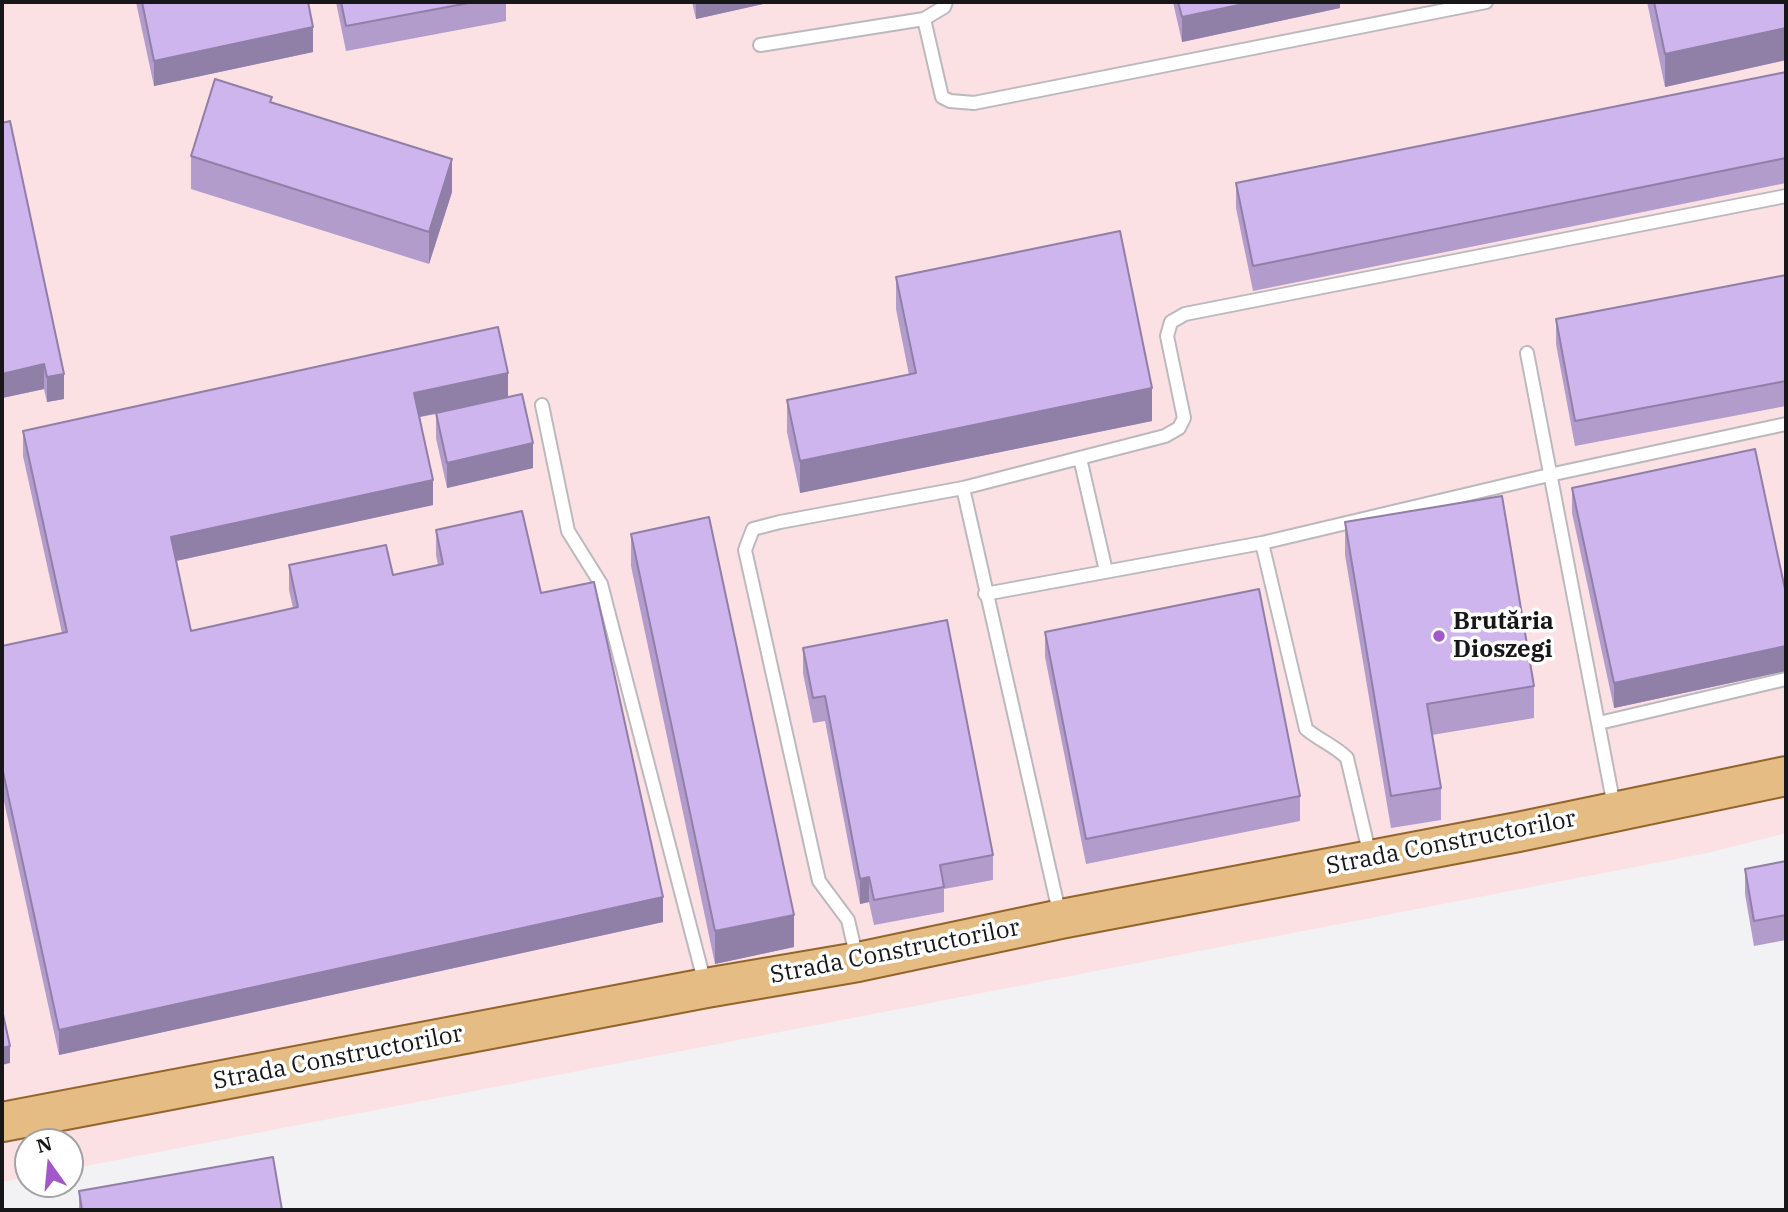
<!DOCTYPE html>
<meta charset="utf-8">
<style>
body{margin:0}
#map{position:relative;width:1788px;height:1212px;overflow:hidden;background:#f2f1f4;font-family:"IBM Plex Serif",serif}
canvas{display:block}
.frame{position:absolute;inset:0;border:4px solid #171618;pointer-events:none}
.north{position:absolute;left:14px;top:1128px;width:70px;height:70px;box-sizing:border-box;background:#fff;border:2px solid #a2a2a3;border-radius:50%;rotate:345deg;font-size:19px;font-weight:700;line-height:28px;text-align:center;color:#171618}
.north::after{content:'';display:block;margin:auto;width:24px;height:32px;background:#a258cb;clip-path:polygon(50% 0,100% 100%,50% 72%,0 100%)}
</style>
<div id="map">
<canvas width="1788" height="1212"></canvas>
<div class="frame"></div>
<div class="north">N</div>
</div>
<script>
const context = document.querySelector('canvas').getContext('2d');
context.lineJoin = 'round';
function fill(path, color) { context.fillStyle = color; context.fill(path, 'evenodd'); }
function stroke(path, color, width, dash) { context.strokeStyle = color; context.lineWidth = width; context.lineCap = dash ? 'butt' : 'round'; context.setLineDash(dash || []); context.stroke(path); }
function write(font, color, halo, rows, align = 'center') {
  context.font = font + ' "IBM Plex Serif",serif'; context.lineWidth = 7; context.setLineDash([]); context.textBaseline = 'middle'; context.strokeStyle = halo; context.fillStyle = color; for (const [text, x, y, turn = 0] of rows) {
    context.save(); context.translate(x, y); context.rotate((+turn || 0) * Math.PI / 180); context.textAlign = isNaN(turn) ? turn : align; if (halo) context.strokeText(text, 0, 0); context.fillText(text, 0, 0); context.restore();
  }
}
const industrial = new Path2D(`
 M2,2h1784v831l-79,20 -1637,316v-27h-42v35l-26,5z`);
const lane = new Path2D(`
 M924,19l18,78 8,4 24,2 512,-101
 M760,45l164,-26 20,-12 2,-5
 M1527,353l87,453
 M542,405l26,126 33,53 104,400
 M1080,458l26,113
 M963,488l97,428
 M1262,543l44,186c13,11 29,17 41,29l23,98
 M985,594l277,-51 287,-68 237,-51
 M1599,723l187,-44
 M857,959l-9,-39 -29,-39 -74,-331 8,-21 27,-7 183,-34 202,-52 14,-8 5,-10 -17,-82 4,-14 14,-8 601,-118`);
const primary = new Path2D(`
 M2,1122l704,-134 152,-26 203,-43 457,-87 268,-56`);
const wall = new Path2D(`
 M136,2h172l5,50 -159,34z
 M336,2h170v19l-160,30z
 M692,2h80l-76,17z
 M1173,2h167v6l-158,34z
 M1647,2h139v58l-121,27z
 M1786,72v111l-533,108 -17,-83v-25z
 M272,103l180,89 -23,72 -238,-75v-33z
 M2,123l62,276 -17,3 -3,-13 -42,9z
 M1786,275v131l-211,40 -19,-102v-25z
 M896,277l256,144 -352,72 -13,-61v-32l122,-25 -13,-66z
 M508,397l25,71 -86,20 -11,-50v-24l-16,3 13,88 -257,56 15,70 102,-23 -4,-18v-25l104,10 45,-10 -2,-10v-25l105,63 122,329 -604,133 -57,-263v-146l60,-13 -39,-177v-25z
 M1572,488l214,106v77l-172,37 -42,-195z
 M1345,522l189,164v32l-102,17 9,53v32l-50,8 -46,-273z
 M631,534l163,413 -79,17 -84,-398z
 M1045,632l255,164v25l-214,43 -41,-207z
 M803,648l190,207v25l-49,9v23l-70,13 -5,-23 -9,2 -35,-183 -12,2 -10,-50z
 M1786,861v79l-32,6 -9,-52v-25z
 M79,1191l203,19h-203z`);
const shadedWall = new Path2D(`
 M696,2h76l-76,17z
 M1253,2h87v6l-158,34v-25z
 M313,27v25l-159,34v-25z
 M1786,28v32l-121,27v-33z
 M452,159v33l-23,72v-32z
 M44,364v25l-42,9v-24z
 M508,373v25l-94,20v-25z
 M64,374v25l-17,3v-25z
 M1152,388v33l-352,72v-32z
 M533,443v25l-86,20v-25z
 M433,480v25l-262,57v-25z
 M1786,646v25l-172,37v-25z
 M869,877v25l-9,2v-25z
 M663,897v25l-604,133v-25z
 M794,915v32l-79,17v-33z
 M10,1046v17l-8,2v-17z`);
const building = new Path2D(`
 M142,2h166l5,25 -159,34z
 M341,2h133l-128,24z
 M1178,2h75l-71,15z
 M1654,2h132v26l-121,26z
 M1786,72v86l-533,108 -17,-83z
 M215,79l57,18 -2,5 182,57 -23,73 -238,-76z
 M10,121l54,253 -17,3 -3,-13 -42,10v-251z
 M1120,231l32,157 -352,73 -13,-61 129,-27 -20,-96z
 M1786,275v106l-211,40 -19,-102z
 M498,327l10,46 -94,20 19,87 -262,57 20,94 107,-24 -9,-42 97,-20 7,30 50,-11 -7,-34 86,-19 19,82 53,-11 69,315 -604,133 -57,-263v-121l65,-14 -44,-201z
 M522,394l11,49 -86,20 -11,-50z
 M1755,449l31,145v52l-172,37 -42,-195z
 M1502,496l32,190 -107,18 14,84 -50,8 -46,-274z
 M709,517l85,398 -79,16 -84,-397z
 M1259,589l41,207 -214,43 -41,-207z
 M947,620l46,235 -53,10 4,22 -70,13 -5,-23 -9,2 -35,-183 -12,2 -10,-50z
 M1786,861v54l-32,6 -9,-52z
 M2,1010l8,36 -8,2z
 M273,1157l9,53h-200l-3,-19z`);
const markers = [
 [1439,636,7,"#a258cb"]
];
const poiNames = [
 ["Brutăria",1453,622],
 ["Dioszegi",1453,650]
];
const streetNames = [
 ["Strada Constructorilor",1451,843,-11],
 ["Strada Constructorilor",895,952,-11],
 ["Strada Constructorilor",338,1058,-11]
];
fill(industrial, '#fbe0e4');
stroke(lane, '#bbb9bd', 16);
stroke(primary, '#93652a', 42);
stroke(lane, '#fff', 12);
stroke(primary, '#e6bc85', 38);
fill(wall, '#b19ccc');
fill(shadedWall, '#907fa6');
fill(building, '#ceb5ed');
stroke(building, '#907fa6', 2);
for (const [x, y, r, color] of markers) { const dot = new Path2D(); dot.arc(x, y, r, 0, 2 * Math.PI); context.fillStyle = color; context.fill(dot); stroke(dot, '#fff', 2.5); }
write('bold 24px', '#171618', '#fff', poiNames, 'left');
write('24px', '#171618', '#fff', streetNames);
</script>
